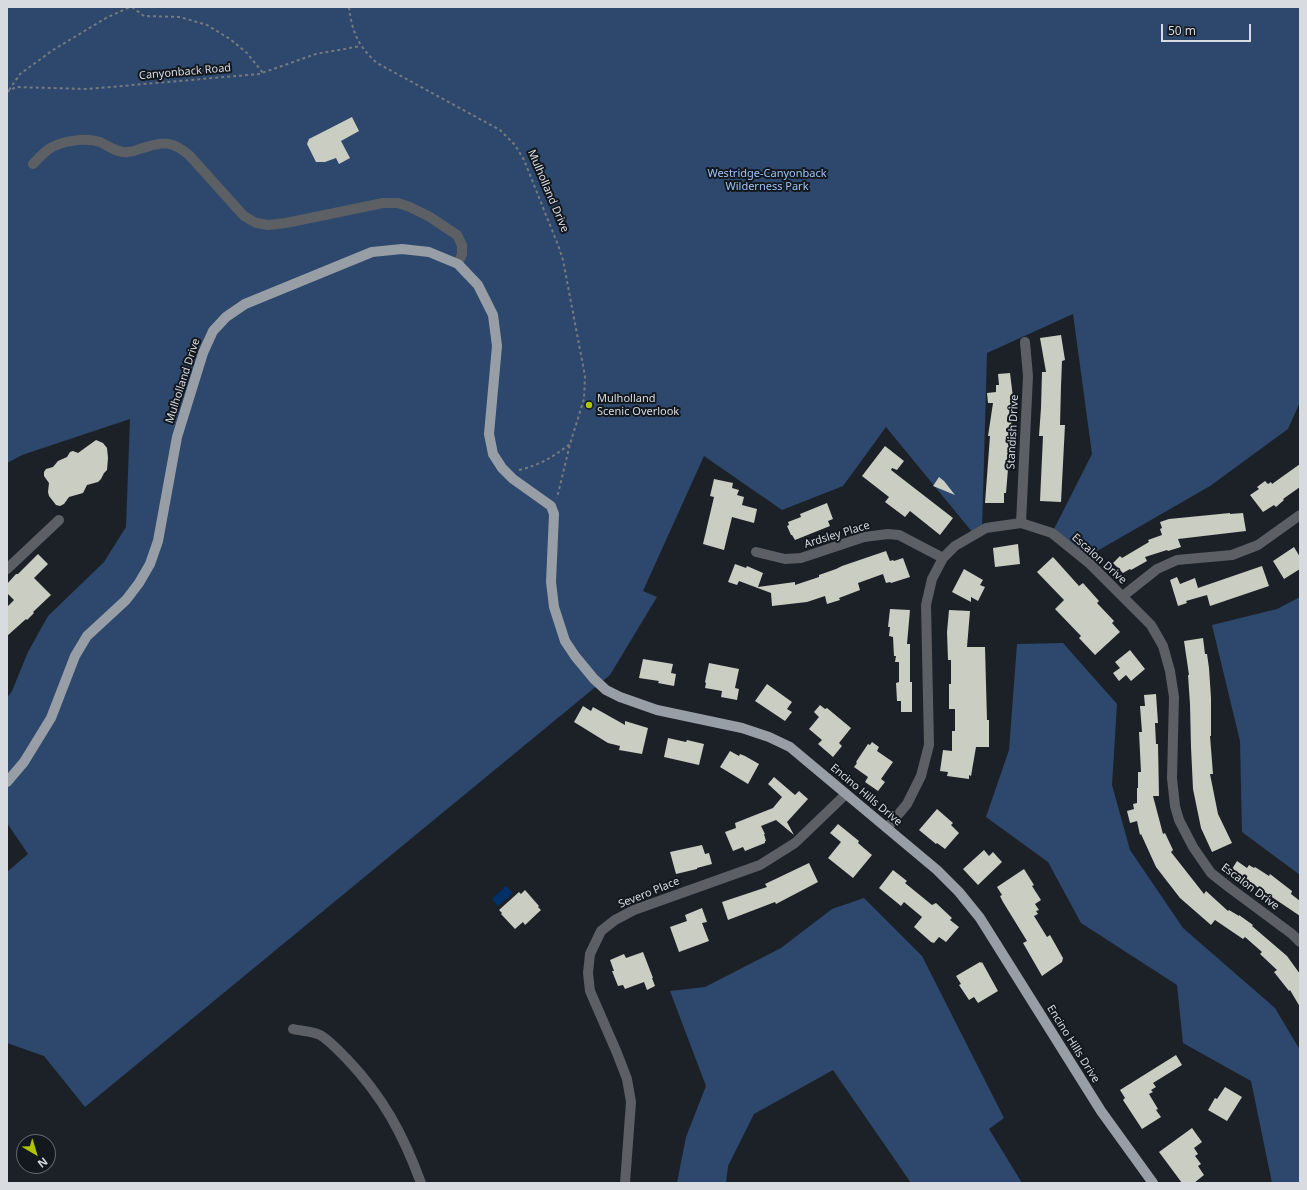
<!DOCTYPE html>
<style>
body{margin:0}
#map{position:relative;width:1307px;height:1190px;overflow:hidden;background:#1c2128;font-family:"Noto Sans",sans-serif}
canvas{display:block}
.frame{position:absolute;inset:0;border:8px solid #d8dce1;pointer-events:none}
.north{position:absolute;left:16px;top:1134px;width:40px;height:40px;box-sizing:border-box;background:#13181f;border:1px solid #62666d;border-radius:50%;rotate:142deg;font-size:11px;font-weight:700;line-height:16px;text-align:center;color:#d8dce1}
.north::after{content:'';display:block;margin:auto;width:14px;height:18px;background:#afc504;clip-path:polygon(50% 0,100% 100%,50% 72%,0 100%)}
.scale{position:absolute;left:1161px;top:24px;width:90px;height:18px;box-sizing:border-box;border:2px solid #d8dce1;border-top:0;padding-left:5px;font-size:12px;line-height:14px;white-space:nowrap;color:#d8dce1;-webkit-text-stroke:3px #13181f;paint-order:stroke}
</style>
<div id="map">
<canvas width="1307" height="1190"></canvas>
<div class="frame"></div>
<div class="north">N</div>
<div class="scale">50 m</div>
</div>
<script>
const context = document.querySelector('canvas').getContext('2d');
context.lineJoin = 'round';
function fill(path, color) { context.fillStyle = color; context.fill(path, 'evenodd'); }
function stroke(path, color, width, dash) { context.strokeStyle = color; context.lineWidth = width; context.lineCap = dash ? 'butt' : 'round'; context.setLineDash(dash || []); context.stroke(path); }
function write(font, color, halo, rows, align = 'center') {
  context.font = font + ' "Noto Sans",sans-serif'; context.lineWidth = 4; context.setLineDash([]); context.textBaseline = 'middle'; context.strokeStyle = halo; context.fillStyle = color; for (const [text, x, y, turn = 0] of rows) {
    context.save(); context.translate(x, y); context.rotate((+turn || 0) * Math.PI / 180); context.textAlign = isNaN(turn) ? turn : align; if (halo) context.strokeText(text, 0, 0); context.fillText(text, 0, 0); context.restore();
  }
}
const green = new Path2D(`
 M7,7h1293v395l-12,27 -78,57 -125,72 -32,-27 39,-77 -19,-140 -86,39 -5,176 -9,4 -87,-106 -43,59 -61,24 -78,-54 -61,135 14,6 -47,78 -525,432 -41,-51 -37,-13v-171l21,-18 -21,-31v-125l5,-7 16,-39 20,-36 56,-54 22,-35 4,-108 -108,36 -15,8z
 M1300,597v278l-58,-43 -2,-91 -28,-116 65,-16z
 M1063,643l54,61 -5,81 18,65 53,78 92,80 25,42v133h-28l-21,-102 -68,-38 -6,-58 -96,-62 -33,-61 -62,-45 23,-67 8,-106z
 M864,898l58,58 82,162 -15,11 33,54h-111l-78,-113 -79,44 -26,52 -2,17h-49l9,-46 20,-51 -36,-95 35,-4 76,-39 51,-39z`);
const water = new Path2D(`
 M506,886l7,7 -15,13 -6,-7z`);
const building = new Path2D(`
 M352,117l7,14 -18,10 9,17 -11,6 -3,-6 -11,4h-9l-9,-18 2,-5z
 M1061,335l4,25 -3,1 -1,25 -1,39h5l-4,77 -21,-1 3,-65h-4l2,-28 1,-36h4l-6,-34z
 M1010,373l4,33 -6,39h2l-4,48h-2v10h-19l5,-67h-2l5,-33h-5l-1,-10 9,-1v-7h3l-1,-11z
 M96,440l7,3 4,5 1,10 -1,12 -3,3 -3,6 -3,3 -11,3 -4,8 -14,4 -5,7 -4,2 -4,-1 -7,-9 -1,-4 1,-9 -5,-7v-4l2,-3 7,-2 5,-6 9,-4 3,-5 3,-1 5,2z
 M885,446l19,15 -7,9 -5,-2 -1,2 62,48 -13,17 -30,-24 -5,6 -20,-15 4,-5 -27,-21z
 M1300,464v23l-17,12 1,1 -8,7 -2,-2 -11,7 -13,-17 9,-6 -2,-2 8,-6 3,3 3,-2 1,2z
 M939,477l5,4 11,14 -22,-9z
 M714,479l19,4 -1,5 7,2 -2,5 7,2 -2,8 15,4 -3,14 -22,-6 -8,33 -21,-6 11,-47 -4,-1z
 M827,503l6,16 -5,2 2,5 -35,14 -3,-5h-1l-4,-9 2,-1 -1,-3 13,-5 -1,-3z
 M1230,513v1l13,-1 3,18 -68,8 3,8 -13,4 -1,-1 -22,7 2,4 -16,9 -1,-1 -7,4 -10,-10 7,-7 2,2 27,-16 -1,-2 14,-5 -2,-6 2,-1 -2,-6 9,-3z
 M1018,544l2,20 -25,3 -2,-19z
 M1294,547l6,10v12l-16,10 -11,-18z
 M886,551l4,10 3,-1 1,1 9,-3 7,19 -19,6 -1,-1 -4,1 -3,-9 -25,9 2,7 -21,8 1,2 -13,4 -2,-8 -18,6 -35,4 -1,-13 -32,-12 -2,4 -9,-3 7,-18 11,4 1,-2 16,7 -5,14 37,-5v3l24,-8v-2l17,-6 6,-3z
 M38,554l10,10 -14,14 17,17 -18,17 1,1 -7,7 -1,-1 -19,17v-29l7,-7 -7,-7v-9l9,-10h2z
 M1053,557l26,29 4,-3 16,18 -2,2 17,18 -2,2 8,9 -25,23 -16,-17 2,-2 -26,-27 9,-9 -27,-28z
 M1262,566l7,20 -59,20 -3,-11 -21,6 1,2 -9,3 -8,-26 7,-3 3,7 15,-6 3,10z
 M964,569l19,11 -3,5 5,2 -7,14 -7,-4v5l-19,-10z
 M890,609l20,1 -3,34h3v38h2v30h-11v-11h-4l-1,-18 3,-1v-20h-4l1,-6h-2l-1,-19 -4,-1 1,-9h-2z
 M949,610l21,1 -3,36h18l2,73h2v27h-13l-5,29 -2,-1v4l-22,-3 1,-4 -8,-1 3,-21 9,1v-20h3v-22h-6v-25h2v-24h-3l-1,-28z
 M1203,638l2,16h2l2,14 2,30v38h-1l3,38h-3l8,40 14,29 -20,9 -11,-24 -8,-39 -2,-42 -1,-43 -2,-29h1l-5,-34z
 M1130,650l15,19 -14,12 -5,-6 -7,6 -6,-8 7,-5 -5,-6z
 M643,659l30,5 -2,9 5,1 -2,12 -16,-3 1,-2 -20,-3z
 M709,663l30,6 -4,19 4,1 -2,11 -16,-3 1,-6 -17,-3 1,-5 -1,-1z
 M767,684l25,18 -5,7 5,3 -7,9 -30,-20z
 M1156,694l2,29h-3l1,21h2l1,52h-6l10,38 2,-1 8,17 -2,2 33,42 2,-3 22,20 1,-1 10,6v-1l14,10 -1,1 35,30 13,18v33l-10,-17 -1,1 -15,-19 3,-2 -17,-16 2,-2 -17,-15 -2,2 -28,-19 -4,5 -31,-27 -24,-31 -15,-33 -1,1 -3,-14 -7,2 -3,-12 7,-2 -1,-5 4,-1v-15h1v-16h3l-2,-40h3l-2,-26h5l-1,-11z
 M820,705l5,4 2,-1 24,20 -12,15 3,3 -9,11 -15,-13 4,-4 -13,-11 10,-12 -5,-5z
 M583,706l8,5 2,-4 32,18v-4l23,7 -6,26 -23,-4 1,-4 -12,-3 -34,-21z
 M668,738l18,4 1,-2 17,4 -5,21 -35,-8z
 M872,742l7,5 -2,4 16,11 -12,17 4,3 -7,9 -13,-9 3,-5 -14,-10 3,-4 -1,-1 12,-18 2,1z
 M730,751l9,5 1,-2 5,2 14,8 -11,20 -28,-17z
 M774,777l21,18 4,-4 9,8 -21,23 7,13 -18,-15 -15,6 4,8h-1l2,7h-1v2l-20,8 -2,-4 -10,4 -8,-19 11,-4 -1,-5 38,-15 9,-11 -14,-13z
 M937,809l16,14 -2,2 8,8 -14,16 -8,-6 -1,1 -17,-14z
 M838,824l21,17 -1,2 14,12 -19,23 -25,-20 13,-16 -11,-9z
 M702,845l3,9 4,-1 3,11 -15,4v1l-21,5 -6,-22z
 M984,850l5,6 4,-4 9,10 -24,23 -15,-16z
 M1237,861l10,7 2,-3 5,3 1,-1 14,9 1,-2 22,17 -1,3 9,7v15l-65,-44v-1l-3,-2z
 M809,863l9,19 -42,22 -1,-2 -47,18 -6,-18 45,-15 -2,-3z
 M1024,869l10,16 -2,1 9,14 -6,4 4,6 -3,1 2,3 -4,2 13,21 3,-2 13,23 -1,4 -20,14 -19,-33 4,-2 -24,-39 -3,-6 2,-1 -5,-8z
 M893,870l14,11 -2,2 27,22 4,-2 16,15 -2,2 9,7 -13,15 -7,-5 -5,6 -3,-1 -17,-15 8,-10 -18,-15 -3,4 -22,-18z
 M525,890l14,16 -1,1 3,3 -16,15 -2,-3 -8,7 -14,-15 1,-1 -3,-3 20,-18 2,2z
 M702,908l5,14 -5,1 7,18 -30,11 -9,-25 17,-6 -2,-6z
 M643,952l10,26h-1l3,8 -8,4 -3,-8 -19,7 -2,-4 -5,1 -6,-15h2l-4,-11 14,-6 2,4z
 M980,962l1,1 1,-1 16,29 -20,12 -4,-6 -5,3 -10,-15 2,-1 -5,-8z
 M1176,1055l6,10 -29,18 3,4 -5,3 2,2 -4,2 9,15 -2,1 5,7 -19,12 -19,-29 2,-2 -5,-8z
 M1225,1087l17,10 -15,24 -19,-11 7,-12 2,1z
 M1192,1128l10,14 -8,6 4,6 -3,2 6,8 -3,2 6,9 -10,8h-12l-23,-31z`);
const path = new Path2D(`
 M132,7l12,9 36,1 27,8 23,14 17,14 16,20
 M349,7c3,25 9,39 28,56l123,67 15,15 9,15 34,85 5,15 22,116 -1,23 -14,45 -13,54
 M9,90l11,-16 33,-24 53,-32 24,-11
 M7,92l9,-5 71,2 172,-15 57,-20 45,-8
 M519,470c21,-5 34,-13 51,-26`);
const minor = new Path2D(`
 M33,164c5,-5 10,-11 16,-15 12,-8 37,-12 51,-7 9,4 18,12 28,10 5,0 10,-3 15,-4 21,-7 29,-7 46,7l55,61 12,7 12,2 18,-2 97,-20h15l12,4 20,10 27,18 5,10v9l-4,10
 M1021,523l7,-147 -3,-34
 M756,552l29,7 16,-1 63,-21 24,-3 11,1 44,23
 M7,569l52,-49
 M1123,596l34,-27 20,-9 55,-5 26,-10 42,-30
 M887,828l20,-24 14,-28 8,-31 -3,-140 6,-26 11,-21 12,-12 31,-18 35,-5 31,10 21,17 17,14 61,61 12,21 7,25 4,26 -2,81 3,28 4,14 14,27 18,26 19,15 62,46 8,8
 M293,1029c7,2 20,2 27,6 8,4 20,17 27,24 36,38 56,75 74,124
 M625,1183l6,-81 -4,-23 -10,-26 -27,-62 -2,-18 2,-19 11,-23 14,-11 19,-10 126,-45 35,-22 51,-49`);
const major = new Path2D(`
 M7,782l17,-20 27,-44 24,-62 12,-20 39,-36 13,-17 11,-19 8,-23 19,-104 26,-84 10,-22 13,-14 19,-13 127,-52 30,-3 27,3 29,12 20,21 15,30 4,31 -8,88 4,20 9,14 11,11 38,27 3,8 -3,68 3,25 11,34 10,15 19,23 12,11 14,7 37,13 85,18 27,9 21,10 147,123 22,22 21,26 121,193 52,72`);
const markers = [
 [589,405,4,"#afc504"]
];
const streetNames = [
 ["Canyonback Road",185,72,-5],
 ["Mulholland Drive",548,191,67],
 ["Mulholland Drive",183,381,-72],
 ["Standish Drive",1013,432,-87],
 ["Ardsley Place",837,535,-17],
 ["Escalon Drive",1099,559,42],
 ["Encino Hills Drive",866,795,40],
 ["Escalon Drive",1250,887,37],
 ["Severo Place",649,893,-22],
 ["Encino Hills Drive",1073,1044,58]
];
const parkNames = [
 ["Westridge-Canyonback",767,174],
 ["Wilderness Park",767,187]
];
const poiNames = [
 ["Mulholland",597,399],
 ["Scenic Overlook",597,412]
];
fill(green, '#2d486c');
fill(water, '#003168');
fill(building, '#cacdc2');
stroke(path, '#757a80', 2, [3, 3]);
stroke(minor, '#5c5f63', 10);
stroke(major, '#989ea6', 10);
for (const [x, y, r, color] of markers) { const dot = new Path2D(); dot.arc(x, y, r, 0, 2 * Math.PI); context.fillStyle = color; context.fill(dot); stroke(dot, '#13181f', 1.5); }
write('11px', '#d8dce1', '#13181f', streetNames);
write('11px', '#9cc3f6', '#13181f', parkNames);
write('11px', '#d8dce1', '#13181f', poiNames, 'left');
</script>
